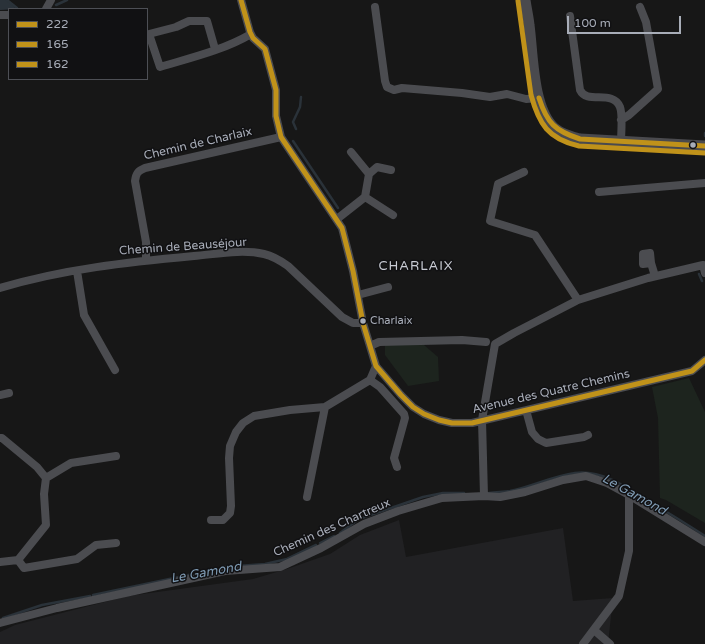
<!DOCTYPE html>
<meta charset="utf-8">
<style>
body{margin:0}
#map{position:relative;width:705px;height:644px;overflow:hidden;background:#171717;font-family:"Varela Round",sans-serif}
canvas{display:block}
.legend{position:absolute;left:8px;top:8px;width:140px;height:72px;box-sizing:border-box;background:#111113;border:1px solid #4d4f55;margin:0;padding:5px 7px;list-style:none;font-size:12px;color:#a8adb8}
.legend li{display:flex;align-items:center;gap:8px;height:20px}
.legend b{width:20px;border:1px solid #4d4f55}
.scale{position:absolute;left:567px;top:16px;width:114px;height:18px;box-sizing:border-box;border:2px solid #a8adb8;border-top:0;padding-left:5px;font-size:12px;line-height:14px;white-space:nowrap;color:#a8adb8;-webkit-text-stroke:3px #111113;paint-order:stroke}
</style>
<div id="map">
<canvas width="705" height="644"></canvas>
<ul class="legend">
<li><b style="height:5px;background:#c0921a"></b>222</li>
<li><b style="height:5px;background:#c0921a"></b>165</li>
<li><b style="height:5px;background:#c0921a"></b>162</li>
</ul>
<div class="scale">100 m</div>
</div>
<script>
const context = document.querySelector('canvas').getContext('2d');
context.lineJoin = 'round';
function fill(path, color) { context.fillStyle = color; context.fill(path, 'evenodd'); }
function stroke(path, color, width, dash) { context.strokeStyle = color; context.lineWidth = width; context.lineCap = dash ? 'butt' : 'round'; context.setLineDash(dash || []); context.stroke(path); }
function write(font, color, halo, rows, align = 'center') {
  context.font = font + ' "Varela Round",sans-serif'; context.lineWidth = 3; context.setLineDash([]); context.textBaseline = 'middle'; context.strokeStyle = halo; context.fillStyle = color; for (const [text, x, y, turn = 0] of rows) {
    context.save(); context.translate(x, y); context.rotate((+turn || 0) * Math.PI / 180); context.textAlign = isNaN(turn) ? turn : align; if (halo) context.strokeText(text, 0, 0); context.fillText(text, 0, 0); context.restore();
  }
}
const built = new Path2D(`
 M399,520l7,37 157,-29 10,73 40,-3 -5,46h-608v-12l15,-7 113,-29 125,-17 34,-10 43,-15 30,-19z`);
const green = new Path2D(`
 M385,344l39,1 14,12 1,24 -31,5 -23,-31z
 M689,378l16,34v111l-39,-23 -6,-2 -2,-80 -6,-31z`);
const water = new Path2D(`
 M0,0h8l8,9 -16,1z`);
const stream = new Path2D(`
 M7,0l10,8
 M56,5l11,-5
 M296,129l-3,-7 7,-15 1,-10
 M705,136v-3
 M293,141l45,67
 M570,145l83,5
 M699,274l3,7
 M489,493c7,-1 14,-1 21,-2 22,-4 42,-15 65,-18 29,-4 57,18 80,32 17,10 33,20 50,31
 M340,533l19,-14 64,-22 20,-4h21
 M320,543l14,-7
 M224,567l41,-3 22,-5 29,-14
 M93,595l105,-22
 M3,618l39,-13 48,-9`);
const street = new Path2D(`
 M241,0l9,32 3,6 12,11 11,41v26l5,21 61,91 11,43 10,52 13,43 25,29 12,12 11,7 15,6 13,3h20l220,-52 13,-11
 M375,7l10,74 2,6 7,3 8,-2 60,5 28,4 17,-3 19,5 13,-1
 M46,9l5,-9
 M0,15h9
 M570,16l10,74c7,15 33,-1 40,17 3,8 1,26 1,35
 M215,49l-8,-28h-18l-13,6 -27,7 11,33c30,-9 64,-17 91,-33
 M621,120l8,-5 29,-26 -12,-67 -6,-15
 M524,172l-26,12 -8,37 45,14 43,65
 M369,174l8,-7 14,3
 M599,192l106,-9
 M365,197l28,18
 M337,219l28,-22 4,-23 -18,-22
 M146,260v-18l-11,-61c1,-8 3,-10 10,-13l136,-31
 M651,263l-8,1v-10l7,-1 1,10 4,13
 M703,265l2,8
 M77,271l7,44 31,55
 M0,288c63,-19 129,-26 194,-32 23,-2 48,-7 70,-2 9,2 17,7 24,12l54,51 11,6h10
 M358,295l30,-8
 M370,346l9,-4 83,-2 24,2
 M370,380l10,7 24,27 1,4 -11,40 3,9
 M0,395l9,-2
 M526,410l6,22 6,7 8,4 38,-6 4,-2
 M0,438h2l35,29 9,11 -2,16 2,31 -28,35 -18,2
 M46,478l25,-15 45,-7
 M484,496l-2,-76 13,-76 19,-11 64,-33 70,-22 55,-13
 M307,497l18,-90
 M211,520h12l7,-7 1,-7 -2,-48 1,-12 6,-14 7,-9 11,-7 36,-6 35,-3 45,-27 6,-14
 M18,560l6,8 53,-9 19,-14 20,-2
 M0,623l57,-15 168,-37 55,-4 41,-19 43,-24 34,-13 44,-13 42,-2 16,1 25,-5 38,-12 23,-4 21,7 22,12 76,47
 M594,630l16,14
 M583,644l36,-48 10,-45v-56`);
const secondary = new Path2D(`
 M525,0c1,8 3,16 4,25 4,29 3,82 25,103 7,6 17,9 26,11l125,7`);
const bus1 = new Path2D(`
 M241,0l9,32 3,6 12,11 11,41v26l5,21 61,91 11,43 10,52 13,43 25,29 12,12 11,7 15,6 13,3h20l220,-52 13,-11`);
const bus2 = new Path2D(`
 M539,98c8,25 16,33 41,41l125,7`);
const bus3 = new Path2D(`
 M518,1l13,94c8,29 17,44 48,51l126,7`);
const markers = [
 [693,145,3.5,"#a8adb8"],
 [363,321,3.5,"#a8adb8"]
];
const busNames = [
 ["Charlaix",370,321]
];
const streetNames = [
 ["Chemin de Charlaix",198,144,-13],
 ["Chemin de Beauséjour",183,247,-4],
 ["Avenue des Quatre Chemins",551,392,-13],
 ["Chemin des Chartreux",332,528,-24]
];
const neighbourhoodNames = [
 ["CHARLAIX",416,267]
];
const waterNames = [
 ["Le Gamond",634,495,29],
 ["Le Gamond",206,573,-10]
];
fill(built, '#212123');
fill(green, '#1d241e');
fill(water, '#2a3239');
stroke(stream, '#2a3239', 2.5);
stroke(street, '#4b4c50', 8);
stroke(secondary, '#4a4a4e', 11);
stroke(bus1, '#c0921a', 5);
stroke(bus2, '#c0921a', 5);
stroke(bus3, '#c0921a', 5);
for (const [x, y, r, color] of markers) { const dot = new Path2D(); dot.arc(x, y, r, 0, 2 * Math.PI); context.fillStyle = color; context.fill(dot); stroke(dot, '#111113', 1.5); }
write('11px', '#a8adb8', '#111113', busNames, 'left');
write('12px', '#a8adb8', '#111113', streetNames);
context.letterSpacing = '1px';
write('13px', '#c9ccd4', '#111113', neighbourhoodNames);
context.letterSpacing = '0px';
write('italic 13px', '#7f9bb3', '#111113', waterNames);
</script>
